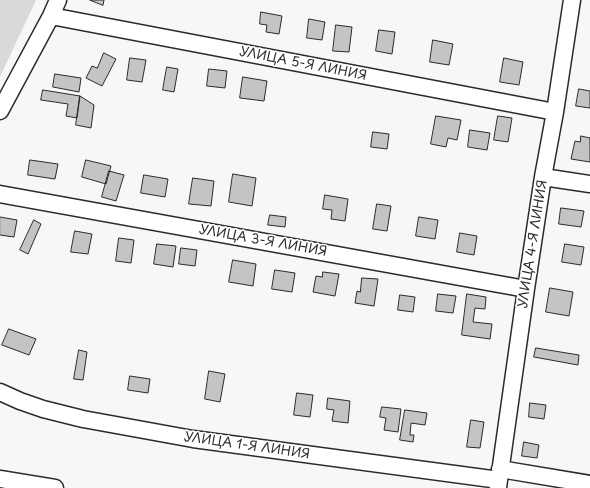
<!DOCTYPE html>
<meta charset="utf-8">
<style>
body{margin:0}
canvas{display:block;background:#f7f7f7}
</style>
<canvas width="590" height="488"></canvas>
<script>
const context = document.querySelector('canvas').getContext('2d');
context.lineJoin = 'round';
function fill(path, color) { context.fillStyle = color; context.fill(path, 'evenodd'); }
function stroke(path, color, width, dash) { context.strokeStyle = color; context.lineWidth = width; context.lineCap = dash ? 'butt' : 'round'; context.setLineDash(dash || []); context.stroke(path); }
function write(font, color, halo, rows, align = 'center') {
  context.font = font + ' "Playpen Sans",sans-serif'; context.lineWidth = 3; context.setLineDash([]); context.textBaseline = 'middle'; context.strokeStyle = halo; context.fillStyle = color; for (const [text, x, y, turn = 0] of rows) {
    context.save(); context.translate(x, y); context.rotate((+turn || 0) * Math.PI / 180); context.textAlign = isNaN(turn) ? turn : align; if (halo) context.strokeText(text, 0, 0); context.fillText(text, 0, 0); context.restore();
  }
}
const green = new Path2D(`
 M0,0h36l-36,77z`);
const building = new Path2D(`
 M90,0h14l-1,5z
 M261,12l21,4 -3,18 -13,-2 1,-7 -7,-1z
 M309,19l16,3 -3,18 -15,-2z
 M336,25l16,2 -3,25 -16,-1z
 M379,30l16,2 -3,22 -16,-3z
 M433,40l20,4 -4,21 -19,-3z
 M104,53l12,6 -14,27 -16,-8 6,-12 5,2z
 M130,58l16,2 -4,22 -15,-2z
 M504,58l19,4 -4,23 -19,-3z
 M167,67l11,2 -4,23 -11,-2z
 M209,69l18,2 -2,17 -18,-2z
 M55,74l26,4 -2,14 -26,-5z
 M243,77l24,4 -3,20 -24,-3z
 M579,89l11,2v17l-14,-2z
 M43,90l37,6 -3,22 -11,-2 2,-12 -27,-4z
 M80,96l14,9 -3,23 -15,-3z
 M436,116l25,4 -4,20 -9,-2 -2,9 -15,-3z
 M498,116l14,2 -4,24 -14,-2z
 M470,130l20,3 -3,17 -19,-3z
 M373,132l16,2 -2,15 -16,-2z
 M581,136l9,2v24l-19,-3 4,-18 5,1z
 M30,160l28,4 -3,15 -27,-4z
 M86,160l25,6 -5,18 -24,-7z
 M109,171l15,4 -8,26 -14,-4z
 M233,174l23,4 -4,28 -23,-4z
 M144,175l24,4 -3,18 -24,-4z
 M193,178l21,3 -3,25 -22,-2z
 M325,195l23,4 -3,22 -14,-2 1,-9 -9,-1z
 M377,204l14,2 -4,25 -14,-2z
 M561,208l23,3 -3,16 -22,-3z
 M270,215l16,2 -1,10 -17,-2z
 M0,217l17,3 -3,17 -14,-2z
 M419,217l19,3 -3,19 -19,-3z
 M34,220l7,4 -13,30 -8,-4z
 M75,231l17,3 -4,20 -17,-2z
 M460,233l17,3 -3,19 -17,-3z
 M119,238l15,2 -3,23 -15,-2z
 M157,244l19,2 -3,21 -19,-3z
 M565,244l19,3 -3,18 -19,-3z
 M181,248l16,2 -2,16 -16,-2z
 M233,260l23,4 -3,22 -24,-4z
 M275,270l20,3 -3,19 -20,-3z
 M323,272l16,2 -4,22 -22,-4 3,-16 6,1z
 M362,278l16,1 -4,27 -19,-3 2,-12 3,1z
 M550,288l23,4 -4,24 -23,-4z
 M438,294l18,2 -3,17 -17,-2z
 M467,294l19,3 -1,12 -10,-1 -2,14 19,2 -2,15 -28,-4z
 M400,295l15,2 -2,15 -15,-2z
 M9,329l27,10 -7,16 -27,-10z
 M536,348l43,7 -1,10 -44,-8z
 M79,350l8,2 -4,28 -9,-1z
 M209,371l16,3 -5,28 -15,-3z
 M130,376l20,3 -2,14 -20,-3z
 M297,393l16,2 -3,22 -16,-2z
 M328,398l22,3 -2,22 -16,-2 2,-11 -7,-1z
 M530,403l16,2 -2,14 -15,-2z
 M382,407l19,2 -3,23 -14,-2 2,-12 -6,-1z
 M405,410l22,3 -2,12 -14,-2 -1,12h4l-1,7 -13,-2z
 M471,420l13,2 -4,26 -13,-1z
 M524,442l15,3 -2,13 -15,-2z`);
const minor = new Path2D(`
 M51,16l504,96
 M0,111l51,-95 7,-16
 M543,177l47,7
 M0,194l526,95
 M0,392l20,9 23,8 40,10 110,20 306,41
 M500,469l90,15
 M0,479l55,9
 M498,488l1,-8 27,-191 17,-112 12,-65 17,-112`);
const streetNames = [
 ["УЛИЦА 5-Я ЛИНИЯ",303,64,11],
 ["УЛИЦА 3-Я ЛИНИЯ",263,241,10],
 ["УЛИЦА 4-Я ЛИНИЯ",533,244,-81],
 ["УЛИЦА 1-Я ЛИНИЯ",247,446,8]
];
fill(green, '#d9d9d9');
fill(building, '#c4c4c4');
stroke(building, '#2b2b2b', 1);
stroke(minor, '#2b2b2b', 19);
stroke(minor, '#fff', 16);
write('13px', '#2b2b2b', '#fff', streetNames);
</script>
